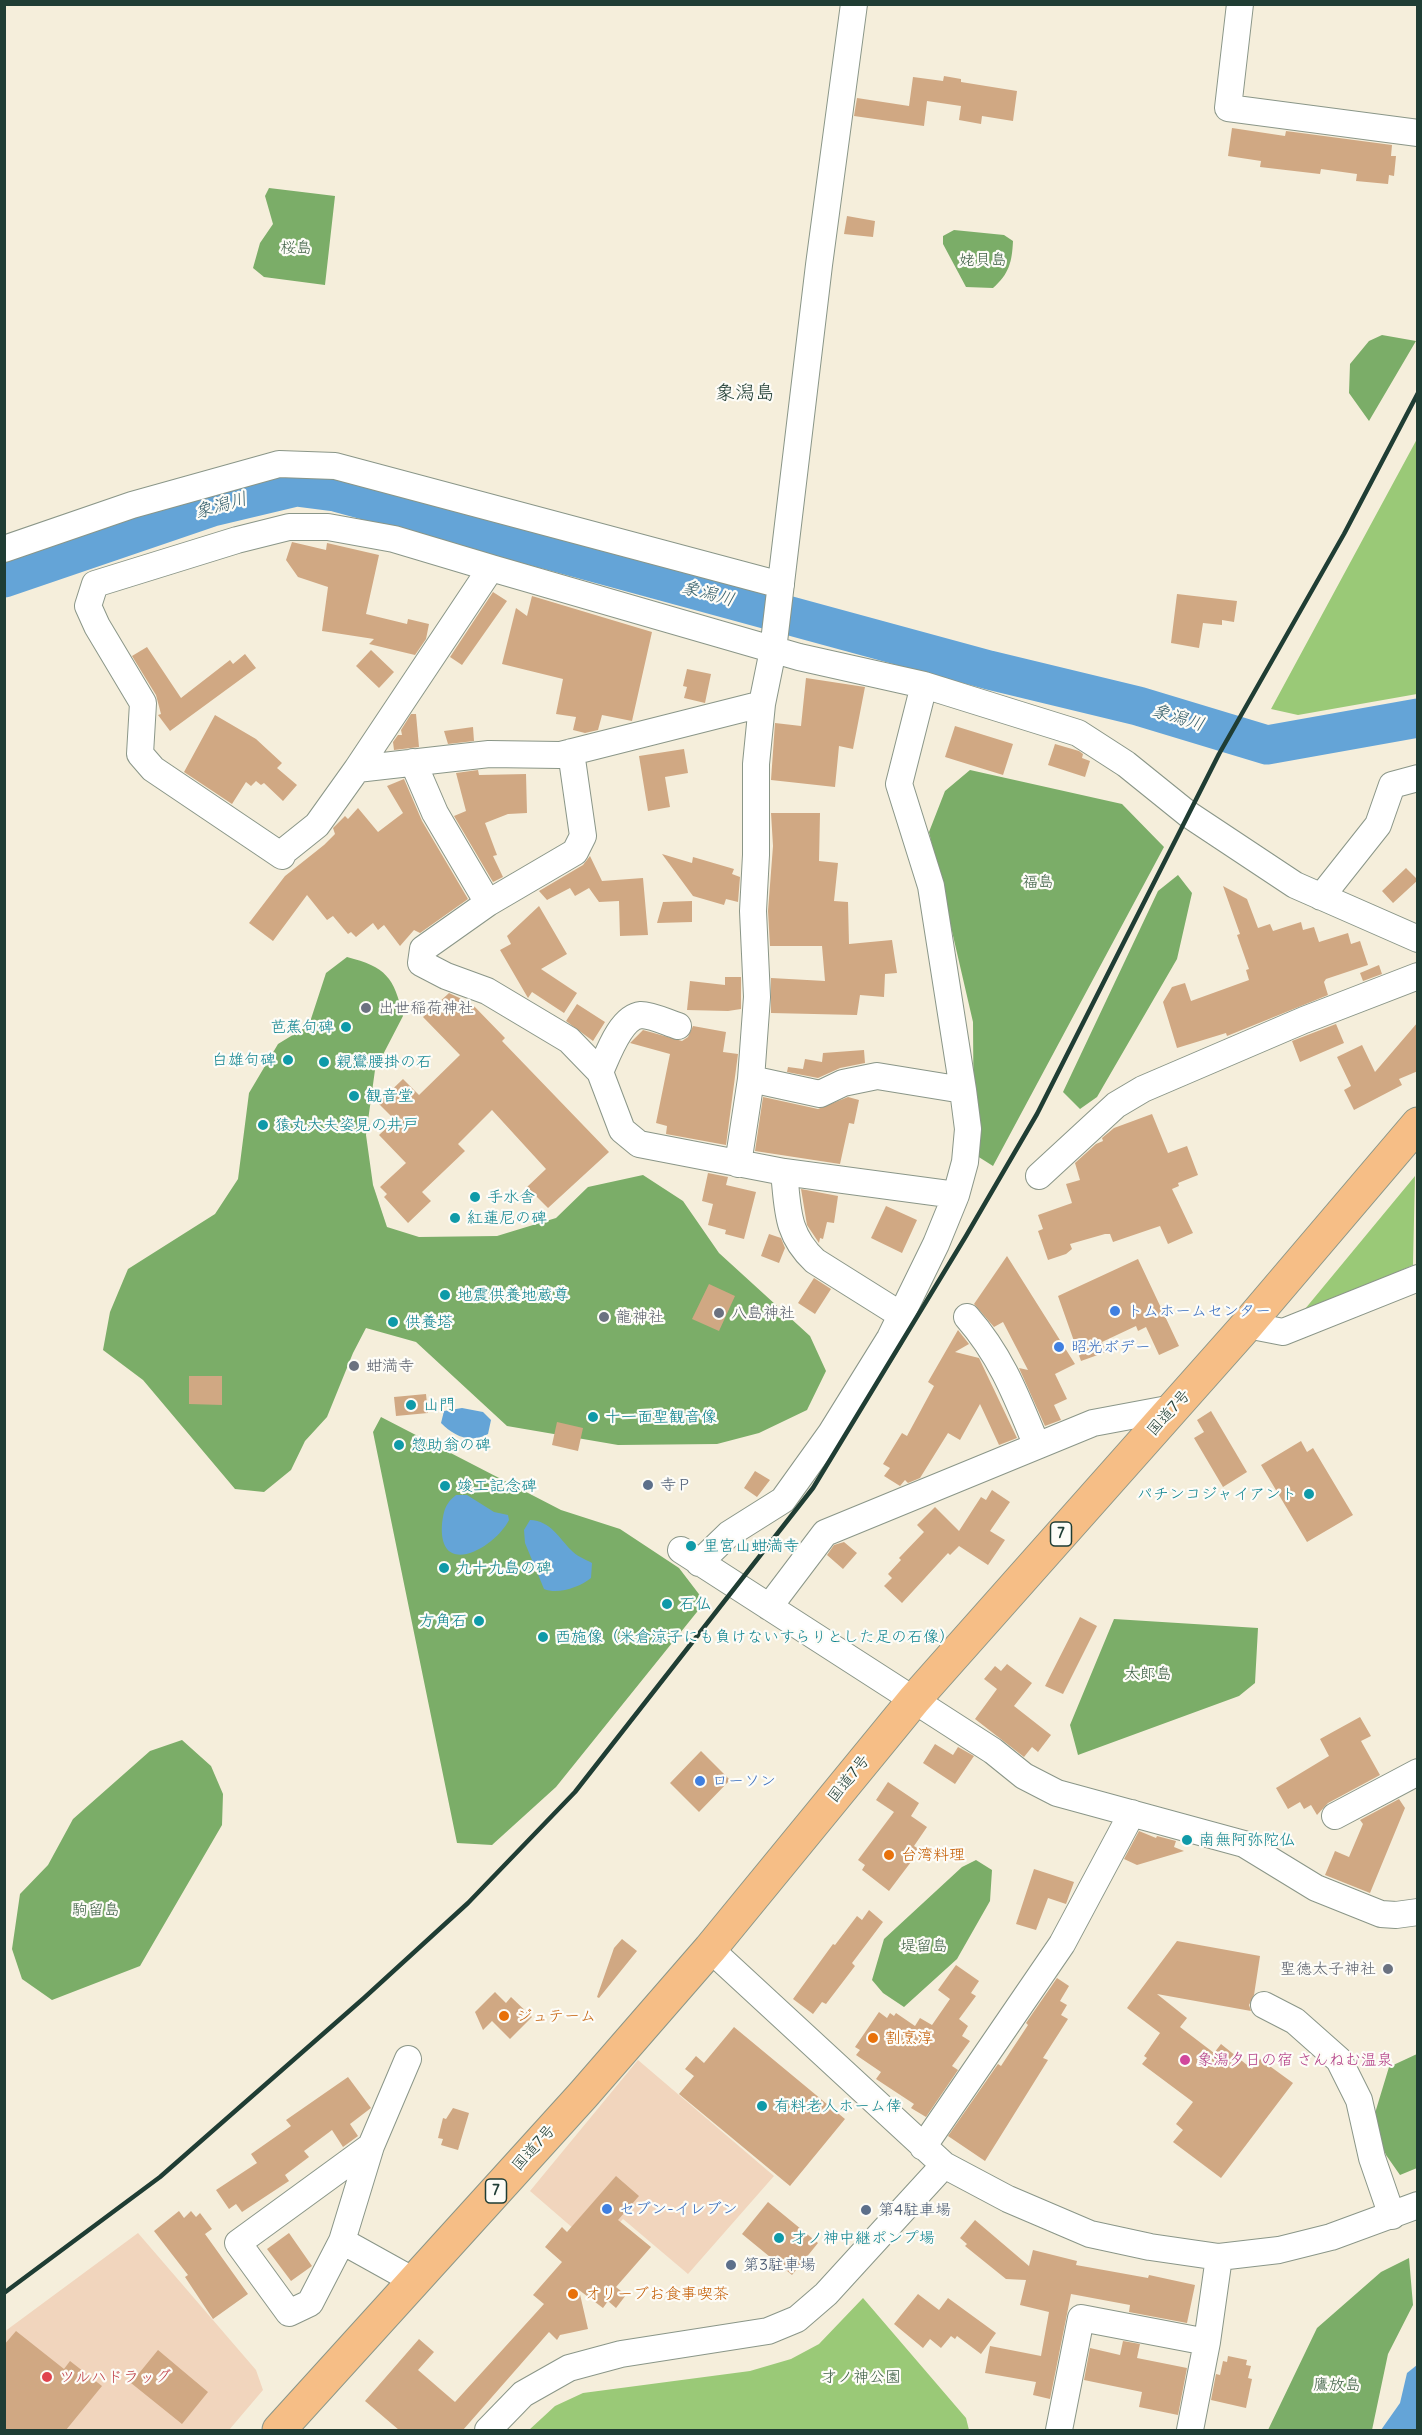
<!DOCTYPE html>
<meta charset="utf-8">
<style>
body{margin:0}
#map{position:relative;width:1422px;height:2435px;overflow:hidden;background:#f5eedb;font-family:Delius,sans-serif}
canvas{display:block}
.frame{position:absolute;inset:0;border:6px solid #1f3d34;pointer-events:none}
</style>
<div id="map">
<canvas width="1422" height="2435"></canvas>
<div class="frame"></div>
</div>
<script>
const context = document.querySelector('canvas').getContext('2d');
context.lineJoin = 'round';
function fill(path, color) { context.fillStyle = color; context.fill(path, 'evenodd'); }
function stroke(path, color, width, dash) { context.strokeStyle = color; context.lineWidth = width; context.lineCap = dash ? 'butt' : 'round'; context.setLineDash(dash || []); context.stroke(path); }
function write(font, color, halo, rows, align = 'center') {
  context.font = font + ' Delius,"Klee One",sans-serif'; context.lineWidth = 4.5; context.setLineDash([]); context.textBaseline = 'middle'; context.strokeStyle = halo; context.fillStyle = color; for (const [text, x, y, turn = 0] of rows) {
    context.save(); context.translate(x, y); context.rotate((+turn || 0) * Math.PI / 180); context.textAlign = isNaN(turn) ? turn : align; if (halo) context.strokeText(text, 0, 0); context.fillText(text, 0, 0); context.restore();
  }
}
const built = new Path2D(`
 M638,2060l136,116 -86,98 -65,-55 -27,29 -66,-57z
 M138,2233l118,137 7,20 -34,40h-224l-1,-98z`);
const green = new Path2D(`
 M1417,439v255l-119,21 -27,-6z
 M1415,1176l-2,89 -113,50z
 M863,2298l103,120 3,12h-440l26,-24 28,-13 167,-22 41,-12 28,-15z`);
const forest = new Path2D(`
 M269,188l66,8 -10,89 -61,-8 -11,-9 7,-25 13,-19 -8,-28z
 M954,230l50,5 9,6c-1,21 -4,33 -20,47l-27,-1 -23,-43v-8z
 M1382,335l34,6 -47,80 -20,-28 1,-29 19,-23z
 M970,770l152,34 42,43 -171,319 -19,-12 -1,-132 -44,-190 16,-41z
 M1178,875l14,18 -15,66 -80,138 -17,12 -17,-17 95,-201z
 M347,957c39,10 47,20 56,59l-28,54 -9,65 7,50 14,42 32,10 78,-1 59,-18 32,-31 55,-12 40,26 36,52 91,83 16,35 -19,39 -48,23 -42,11 -99,1 -111,-19 -91,-84 -50,-14 -13,25 -26,64 -22,24 -14,29 -27,22 -29,-3 -92,-109 -40,-30 7,-38 18,-43 87,-55 23,-35 11,-86 29,-49 31,-19 17,-52z
 M381,1417l180,93 59,19 59,39 26,34 -149,185 -64,58 -35,-2 -84,-411z
 M1114,1619l144,9 -3,55 -16,13 -161,59 -8,-30z
 M182,1740l29,26 12,28 -1,31 -82,141 -88,34 -30,-21 -10,-30 8,-55 28,-29 25,-46 77,-68z
 M976,1860l16,10 -2,31 -33,58 -53,48 -21,-14 -11,-13 12,-41 78,-72z
 M1417,2054v114l-17,7 -14,-20 -14,-32 17,-56z
 M1409,2258l4,47 -25,49 -16,76h-104l49,-102 64,-56z`);
const water = new Path2D(`
 M462,1408l21,4 8,8 -3,14c-18,10 -34,2 -47,-11l3,-12z
 M456,1495h11l27,17 14,3 1,5c-15,29 -71,59 -67,4 2,-14 3,-20 14,-29z
 M530,1520c21,1 29,18 41,30 5,6 14,9 21,13l-1,15c-11,9 -33,17 -47,11l-19,-46 -1,-13z
 M1417,2365v65h-36l19,-27 7,-30z`);
const river = new Path2D(`
 M4,578l208,-71 84,-20 39,5 654,178 149,36 129,39 151,-27`);
const building = new Path2D(`
 M944,76l17,3v3l56,9 -4,30 -31,-5 -1,8 -22,-4 2,-14 -34,-5 -3,25 -70,-10 3,-18 52,8 4,-29 30,4z
 M1232,128l53,8 1,-5 106,14 -1,11h5l-2,20 -5,-1 -1,9 -32,-3 1,-7 -36,-5 -1,5 -60,-7 1,-6 -33,-5z
 M847,216l28,5 -2,16 -29,-3z
 M292,542l34,8 1,-7 52,12 -13,59 41,10 1,-5 21,5 -3,15 -11,16 -46,-11 5,-5 -52,-8 6,-44 -30,-10 -12,-17z
 M493,592l14,9 -45,64 -12,-8z
 M1177,594l60,7 -3,21 -12,-2v5l-19,-2 -4,25 -28,-5z
 M532,596l120,36 -20,89 -30,-6 -4,15 -13,3 -12,-3 3,-13 -20,-3 7,-35 -61,-15 14,-56 11,8z
 M147,647l34,51 49,-38 3,4 12,-10 11,14 -86,63 -12,-16 3,-1 -5,-19 -24,-39z
 M371,650l23,22 -15,16 -23,-22z
 M687,669l24,5 -6,29 -21,-5 3,-11 -4,-1z
 M806,678l59,9 -12,62 -14,-3 -4,41 -64,-7 4,-57 26,3z
 M411,714h5l3,33 -25,3 -1,-8 5,-7h4l-1,-5z
 M215,715l41,24 26,24 -5,5 20,17 -14,16 -19,-18 -3,2 -5,-4 -5,5 -5,-4 -14,22 -48,-32z
 M955,726l58,18 -10,31 -58,-18z
 M473,727l1,14 -26,3 -4,-13z
 M1055,744l24,7 4,3 -1,4 8,3 -5,16 -37,-12z
 M684,749l4,24 -23,4 5,30 -22,4 -9,-55z
 M478,770l1,5 47,-1 1,39 -19,1 -23,9 12,32 -4,1 10,21 -10,5 -39,-66 12,-5 -10,-38z
 M404,779l18,42 46,78 -48,34 -6,-3 -14,16 -16,-21 -6,5 -5,-7 -17,14 -5,-5 -3,2 -15,-18 -6,4 -20,-25 -34,46 -24,-18 36,-47 39,-31 11,-11 -2,-6 12,-12 3,3 10,-11 20,24 25,-19 -16,-27z
 M771,813h49l-1,48 19,2 -4,38 14,1 1,42 43,-4 5,33 -12,1 -1,23 -24,-2 -3,20 -86,-2v-35l54,3 -3,-35h-52l-2,-35 5,-65z
 M662,854l30,9 1,-6 41,12 -2,5 8,3 -2,25 -12,-3 -2,6 -31,-9z
 M590,856l12,25 41,-3 5,57 -28,1 -1,-35 -20,1 -10,-14 -14,8 -5,-8 -23,12 -8,-9 44,-26z
 M1406,868l12,12 -25,23 -11,-12z
 M1223,886l24,13 11,29 12,-4 3,7 28,-9 2,8 11,-3 5,15 29,-9 3,11 9,-3 8,24 -42,14 -2,3 4,13 -101,41 -1,-3 -49,15 -14,-46 9,-15 13,-4 6,18 58,-21 -3,-10 3,-1 -12,-34 3,-1z
 M692,901v21l-35,1 6,-21z
 M539,906l28,48 -26,15 36,24 -13,20 -32,-21 -4,6 -28,-48 11,-6 -4,-8z
 M1379,965l3,9 -19,7 -3,-8z
 M725,977h16v32l-13,2 -41,-1 3,-29 35,4z
 M449,993l23,11 33,34 -3,3 107,111 -61,56 -21,-21 19,-18 -54,-59 -34,34 7,7 -43,41 9,9 -23,22 -24,-26 3,-3 -7,-7 26,-24 -27,-28 16,-15 -17,-17 25,-24 16,16 41,-40 -37,-38z
 M577,1004l28,18 -12,19 -27,-20z
 M1418,1022v49l-19,8 3,6 -48,25 -10,-20 7,-4 -14,-29 25,-12 13,27z
 M1336,1024l8,19 -44,19 -8,-21z
 M693,1026l33,6 -3,20 15,2 -12,91 -60,-11 1,-8 -11,-3 14,-69 -40,-11 13,-13 39,11 6,-4z
 M864,1050l1,13 -25,5 -22,10 -31,-6 1,-5 15,2 2,-10 17,3 1,-9z
 M763,1097l55,12 30,-12 11,3 -5,24 -5,-1 -9,41 -85,-13z
 M1152,1114l16,39 19,-7 11,29 -20,8 1,3 -7,3 21,44 -25,11 -8,-18 -47,16 -3,-8h-5l-35,10 2,5 -6,5 -18,6 -10,-29 5,-2 -5,-14 34,-12 -6,-19 14,-4 -5,-17 21,-19 7,-3 -1,-3 12,-10z
 M708,1173l20,4 -2,8 30,7 -12,47 -19,-5 1,-4 -18,-5 5,-21 -11,-3z
 M801,1189l37,7 -4,27 -7,-1 -4,17 -3,-1 -1,5 -12,-18z
 M886,1206l31,14 -15,33 -31,-15z
 M769,1234l12,4 4,10 -6,15 -18,-7z
 M1007,1256l68,108 -20,10 12,25 -13,6 7,15 -16,6 -26,-58 9,2 -25,-48 -9,5 -20,-23z
 M1138,1259l41,87 -20,9 -13,-28 -8,4 -2,-5 -34,16 4,10 -25,9 -23,-65z
 M814,1278l17,11 -16,25 -17,-11z
 M709,1284l26,12 -16,35 -27,-12z
 M958,1330l11,14 -14,8 24,6 38,80 -18,7 -19,-41 -20,36 -12,-7 -28,45 -12,5 -3,-3 -5,6 -16,-10 6,-8 -7,-4 19,-31 5,3 27,-50 -6,-4z
 M189,1376h33v29l-33,-1z
 M426,1394l2,19 -32,3 -2,-19z
 M1211,1411l36,61 -24,15 -29,-49 10,-6 -7,-12z
 M557,1422l26,6 -5,23 -26,-6z
 M1301,1441l6,11 6,-4 40,67 -46,27 -46,-77z
 M755,1471l15,9 -13,17 -13,-9z
 M992,1490l18,12 -20,29 15,9 -17,25 -29,-19 -9,9 -2,-2 -46,50 -18,-17 8,-8 -4,-4 13,-14 -2,-2 25,-26 -7,-7 18,-18 24,24 22,-34 5,3z
 M844,1542l13,11 -14,16 -16,-14 7,-10z
 M1080,1617l17,9 -34,68 -18,-8z
 M1007,1664l25,19 -18,23 37,29 -13,17 -6,-5 -8,10 -49,-38 22,-30 -13,-10 11,-13 6,5z
 M1360,1717l11,19 -10,5 19,34 -52,28 -11,12 -6,-10 -7,4 -4,-7 -12,7 -12,-21 53,-32 -9,-17z
 M935,1744l18,11 5,-8 16,9 -19,28 -32,-21z
 M701,1751l29,29 -31,32 -29,-29z
 M888,1782l31,21 -8,13 16,11 -13,19 6,4 -31,41 -27,-21 3,-5 -7,-5 36,-48 -18,-12z
 M1399,1799l6,9 -35,85 -45,-18 10,-24 14,6 14,-33 -3,-4z
 M1139,1831l17,7 1,-2 19,5 -2,6 10,4 -47,14 -13,-6z
 M1034,1869l40,13 -8,22 -18,-6 -12,32 -20,-6z
 M869,1910l14,12 -31,41 3,3 -29,38 -4,-2 -9,12 -20,-15 40,-55 2,1 22,-29 5,4z
 M622,1939l15,12 -38,47 -2,-1 17,-49z
 M1177,1941l83,15 -6,39 -5,10 2,6 -94,-17 30,24 -7,9 34,26 7,-9 31,25 8,-10 33,24 -72,95 -48,-36 10,-12 -7,-6 17,-22 -51,-38 5,-6 -3,-2 16,-23 -33,-25z
 M956,1965l23,16 -8,12 5,3 -17,23 9,7 -6,10 8,5 -18,25 6,4 -32,47 -15,-9 3,-4 -38,-25 5,-7 -25,-17 4,-5 -5,-3 24,-35 8,6 3,-5 4,3 2,-3 19,13 5,-8 12,7 18,-26 -12,-9z
 M1057,1978l12,8 -9,15 7,4 -6,10 7,4 -25,39 5,2 -63,101 -37,-25 50,-72 3,2 27,-41 -2,-2z
 M495,1992l11,11 5,-6 21,20 -22,22 -18,-18 -9,9 -8,-18z
 M734,2027l111,92 -55,67 -111,-92 15,-18 -9,-7 11,-13 8,7z
 M348,2077l23,31 -21,16 8,12 -15,11 -11,-17 -28,21 5,6 -24,18 4,6 -47,31 -6,-8 -7,5 -13,-19 41,-27 -6,-9 40,-28 -5,-6z
 M453,2108l16,5 -11,37 -17,-5 2,-6 -5,-1 5,-20 3,1z
 M616,2176l23,20 -21,24 33,27 -35,40 10,8 -10,13 -8,-7 -5,7 -24,-18 9,39 -28,6 -3,5 -8,-8 -86,98h-64l-34,-29 54,-62 15,13 -16,18 37,32 89,-98 -11,-9 29,-33 -17,-15 17,-20 5,5z
 M768,2202l50,41 -26,32 -50,-41z
 M179,2211l5,7 7,-7 5,6 4,-4 12,16 -7,5 43,60 -35,25 -28,-42 3,-2 -34,-44z
 M975,2220l54,46 4,-16 44,11 -1,4 72,13 1,-3 46,10 -8,38 -58,-11 1,-7 -59,-11 -21,105 -17,-4 3,-13 -51,-9 5,-27 51,10 8,-44 -29,-7 6,-25 -20,-1 -41,-33 2,-2 -7,-6z
 M289,2233l23,33 -21,15 -24,-32z
 M918,2294l21,16 9,-12 48,35 -15,21 -24,-18 -2,3 -4,-3 -10,12 -11,-9 -7,9 -29,-24z
 M16,2331l48,38 6,-8 32,25 -36,44h-62v-85z
 M1123,2341l17,3 -3,14 50,10 -9,47 -39,-8 3,-15 -58,-12 6,-32 30,7z
 M158,2350l50,42 -26,32 -51,-41z
 M1228,2356l19,4 -1,5 5,1 -3,12 4,1 -6,29 -35,-8 5,-26 4,1 3,-14 4,1z`);
const minor = new Path2D(`
 M1240,4l-12,104 190,25
 M4,549l128,-44 147,-41 56,2 446,119
 M924,685l-25,99 32,102 32,204 5,39 -3,33 -9,33
 M571,752l12,84 -8,16 -87,51 -65,46 -2,14 25,13 41,15 82,49 31,32 22,58 17,14 145,28 172,23 -20,49 -46,94 -59,95 -48,67 -54,34 -30,29
 M413,762l22,51 53,90
 M357,769l134,-201 308,89 125,28 154,48 48,31 62,50 107,71 123,54
 M287,849l30,-24 40,-56 132,-15 71,1 202,-51 11,-54 46,-385 35,-261
 M282,856l-129,-87 -13,-15 3,-51 -46,-77 -9,-20 7,-22 142,-44 52,-13h39l66,12 97,29
 M1321,897l57,-72 14,-40 26,-7
 M600,1072c7,-15 20,-55 41,-57 11,0 27,8 37,11
 M751,1079l69,15 23,-11 34,-7 86,14
 M738,1164l13,-85 6,-82 -4,-86 3,-56v-91l6,-60
 M784,1172c4,37 2,62 31,89l86,54
 M1039,1176l77,-71 27,-16 161,-69 114,-44
 M967,1317c35,40 50,81 70,129
 M1247,1325l36,7 135,-54
 M681,1550l312,201 31,25 33,17 187,51 72,44 65,26 15,1 22,-3
 M769,1607l56,-74 268,-110 80,-15
 M1335,1816l83,-44
 M710,1949l234,216 64,34 82,35 60,13 69,10 60,-7 52,-13 87,-32
 M1264,2005l31,16 44,39 20,40 13,58 20,58
 M371,2146l-133,97 51,70 21,-10 32,-62 29,-95 37,-87
 M923,2147l139,-203 70,-131
 M342,2241l72,40
 M488,2430l35,-36 46,-26 52,-14 147,-23 29,-12 29,-25 118,-129
 M1059,2430l22,-112 126,24
 M1190,2430l17,-88 12,-85`);
const highway = new Path2D(`
 M279,2430l304,-335 127,-146 204,-249 333,-375 171,-201`);
const rail = new Path2D(`
 M4,2293l156,-116 204,-179 104,-95 107,-111 238,-304 153,-252 71,-122 182,-360 125,-220 74,-141`);
const markers = [
 [366,1008,6,"#6b7280"],
 [346,1027,6,"#0f9aa8"],
 [288,1060,6,"#0f9aa8"],
 [324,1062,6,"#0f9aa8"],
 [354,1096,6,"#0f9aa8"],
 [263,1125,6,"#0f9aa8"],
 [475,1197,6,"#0f9aa8"],
 [455,1218,6,"#0f9aa8"],
 [445,1295,6,"#0f9aa8"],
 [1115,1311,6,"#3f7fe0"],
 [719,1313,6,"#6b7280"],
 [604,1317,6,"#6b7280"],
 [393,1322,6,"#0f9aa8"],
 [1059,1347,6,"#3f7fe0"],
 [354,1366,6,"#6b7280"],
 [411,1405,6,"#0f9aa8"],
 [593,1417,6,"#0f9aa8"],
 [399,1445,6,"#0f9aa8"],
 [648,1485,6,"#5c6f8a"],
 [445,1486,6,"#0f9aa8"],
 [1309,1494,6,"#0f9aa8"],
 [691,1546,6,"#0f9aa8"],
 [444,1568,6,"#0f9aa8"],
 [667,1604,6,"#0f9aa8"],
 [479,1621,6,"#0f9aa8"],
 [543,1637,6,"#0f9aa8"],
 [700,1781,6,"#3f7fe0"],
 [1187,1840,6,"#0f9aa8"],
 [889,1855,6,"#e8710a"],
 [1388,1969,6,"#6b7280"],
 [504,2016,6,"#e8710a"],
 [873,2038,6,"#e8710a"],
 [1185,2060,6,"#d1479c"],
 [762,2106,6,"#0f9aa8"],
 [607,2209,6,"#3f7fe0"],
 [866,2210,6,"#5c6f8a"],
 [779,2238,6,"#0f9aa8"],
 [731,2265,6,"#5c6f8a"],
 [573,2294,6,"#e8710a"],
 [47,2377,6,"#e0444e"]
];
const shields = [
 [1061,1534,21],
 [496,2191,21]
];
const shieldNames = [
 ["7",1061,1534],
 ["7",496,2191]
];
const parkNames = [
 ["桜島",296,248],
 ["姥貝島",983,260],
 ["福島",1038,882],
 ["太郎島",1148,1674],
 ["駒留島",96,1910],
 ["堤留島",924,1946],
 ["才ノ神公園",861,2377],
 ["鷹放島",1337,2385]
];
const worshipNames = [
 ["出世稲荷神社",378,1008],
 ["八島神社",731,1313],
 ["龍神社",616,1317],
 ["蚶満寺",366,1366],
 ["聖徳太子神社",1376,1969,"right"]
];
const cultureNames = [
 ["芭蕉句碑",334,1027,"right"],
 ["白雄句碑",276,1060,"right"],
 ["親鸞腰掛の石",336,1062],
 ["観音堂",366,1096],
 ["猿丸大夫姿見の井戸",275,1125],
 ["手水舎",487,1197],
 ["紅蓮尼の碑",467,1218],
 ["地震供養地蔵尊",457,1295],
 ["供養塔",405,1322],
 ["山門",423,1405],
 ["十一面聖観音像",605,1417],
 ["惣助翁の碑",411,1445],
 ["竣工記念碑",457,1486],
 ["パチンコジャイアント",1297,1494,"right"],
 ["里宮山蚶満寺",703,1546],
 ["九十九島の碑",456,1568],
 ["石仏",679,1604],
 ["方角石",467,1621,"right"],
 ["西施像（米倉涼子にも負けないすらりとした足の石像）",555,1637],
 ["南無阿弥陀仏",1199,1840],
 ["有料老人ホーム倖",774,2106],
 ["才ノ神中継ポンプ場",791,2238]
];
const shopNames = [
 ["トムホームセンター",1127,1311],
 ["昭光ボデー",1071,1347],
 ["ローソン",712,1781],
 ["セブン-イレブン",619,2209]
];
const streetNames = [
 ["国道7号",1169,1413,-48],
 ["国道7号",849,1779,-51],
 ["国道7号",534,2148,-48]
];
const serviceNames = [
 ["寺Ｐ",660,1485],
 ["第4駐車場",878,2210],
 ["第3駐車場",743,2265]
];
const foodNames = [
 ["台湾料理",901,1855],
 ["ジュテーム",516,2016],
 ["割烹淳",885,2038],
 ["オリーブお食事喫茶",585,2294]
];
const hotelNames = [
 ["象潟夕日の宿 さんねむ温泉",1197,2060]
];
const healthNames = [
 ["ツルハドラッグ",59,2377]
];
const waterNames = [
 ["象潟川",221,506,-16],
 ["象潟川",708,594,15],
 ["象潟川",1178,718,17]
];
const quarterNames = [
 ["象潟島",745,393]
];
fill(built, '#f1d5bd');
fill(green, '#9ac977');
fill(forest, '#7bad68');
fill(water, '#64a4d7');
stroke(river, '#64a4d7', 39);
fill(building, '#d0a883');
stroke(minor, '#8a9688', 28);
stroke(highway, '#8a9688', 35);
stroke(minor, '#fff', 26);
stroke(highway, '#f6be86', 33);
stroke(rail, '#1f3d34', 4.5);
for (const [x, y, r, color] of markers) { const dot = new Path2D(); dot.arc(x, y, r, 0, 2 * Math.PI); context.fillStyle = color; context.fill(dot); stroke(dot, '#fdfcf7', 2); }
for (const [x, y, w] of shields) { const box = new Path2D(); box.roundRect(x - w / 2, y - 12, w, 24, 4.5); context.fillStyle = '#fdfcf7'; context.fill(box); stroke(box, '#1f3d34', 1.5); }
write('bold 15px', '#1f3d34', null, shieldNames);
write('16px', '#3e6045', '#fdfcf7', parkNames);
write('16px', '#5b616d', '#fdfcf7', worshipNames, 'left');
write('16px', '#0d838f', '#fdfcf7', cultureNames, 'left');
write('16px', '#366cbe', '#fdfcf7', shopNames, 'left');
write('16px', '#1f3d34', '#fdfcf7', streetNames);
write('16px', '#4e5e75', '#fdfcf7', serviceNames, 'left');
write('16px', '#c56008', '#fdfcf7', foodNames, 'left');
write('16px', '#b23c85', '#fdfcf7', hotelNames, 'left');
write('16px', '#be3a42', '#fdfcf7', healthNames, 'left');
write('italic 18px', '#37616d', '#fdfcf7', waterNames);
write('20px', '#1f3d34', '#fdfcf7', quarterNames);
</script>
